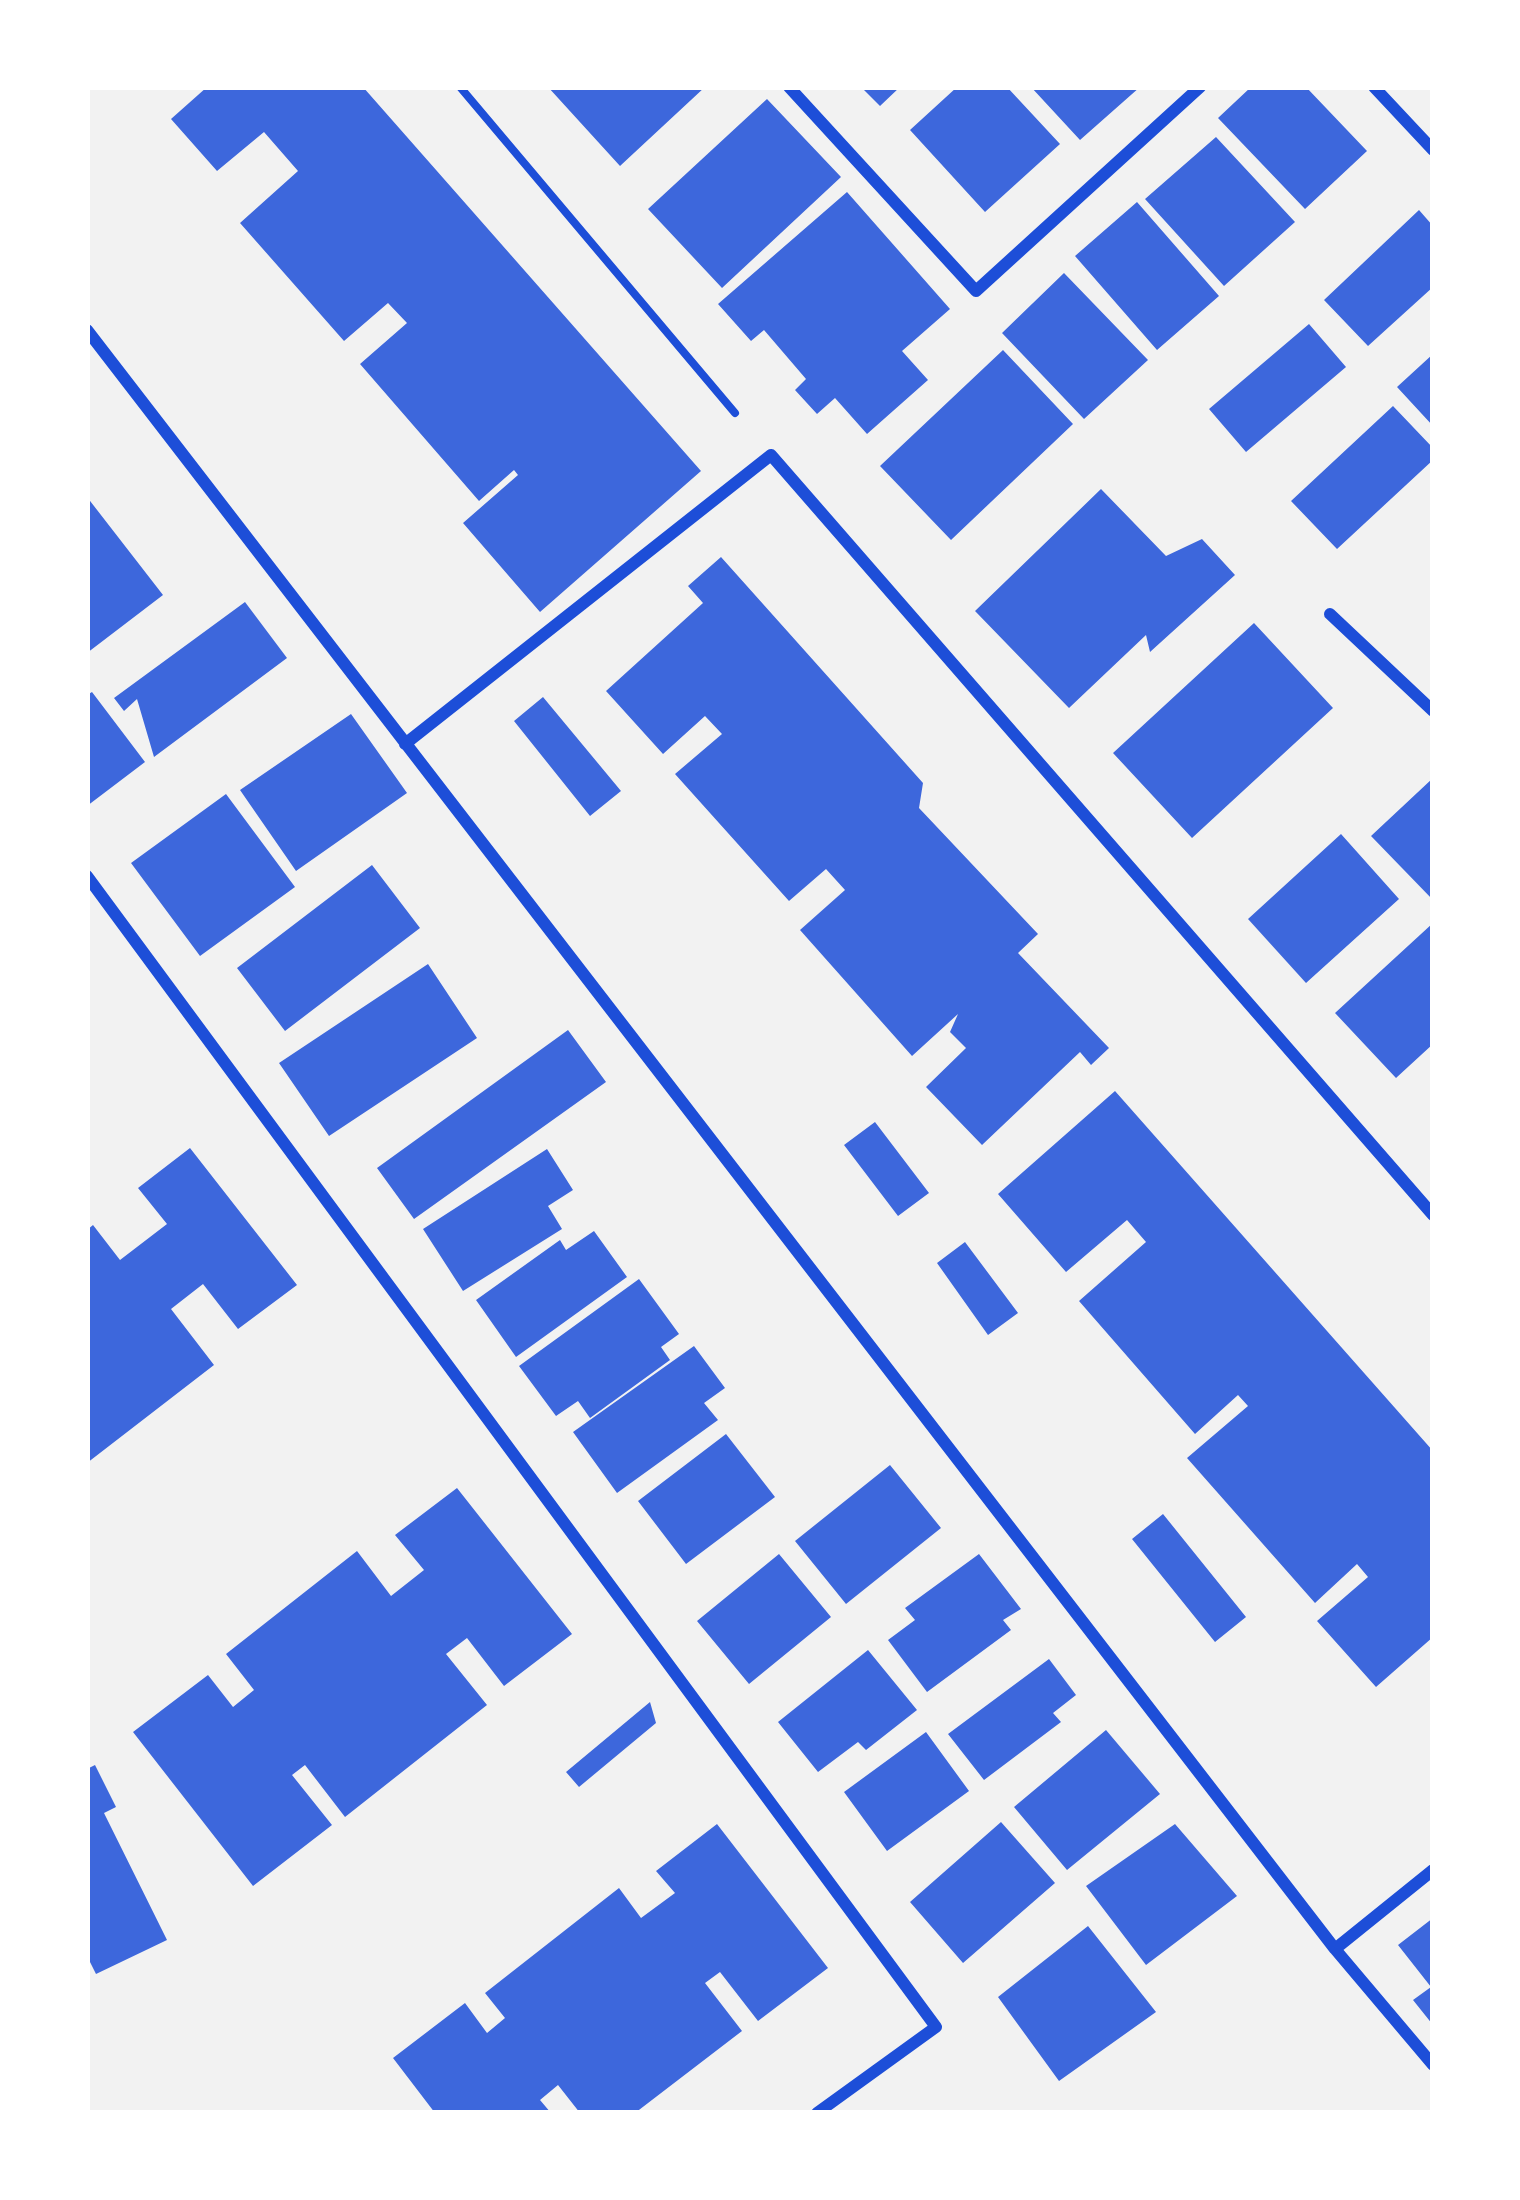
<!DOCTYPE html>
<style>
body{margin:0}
#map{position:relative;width:1520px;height:2200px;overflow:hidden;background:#f2f2f2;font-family:Barlow,sans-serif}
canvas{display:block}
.frame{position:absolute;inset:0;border:90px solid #fff;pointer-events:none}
</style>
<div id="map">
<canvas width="1520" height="2200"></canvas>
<div class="frame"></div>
</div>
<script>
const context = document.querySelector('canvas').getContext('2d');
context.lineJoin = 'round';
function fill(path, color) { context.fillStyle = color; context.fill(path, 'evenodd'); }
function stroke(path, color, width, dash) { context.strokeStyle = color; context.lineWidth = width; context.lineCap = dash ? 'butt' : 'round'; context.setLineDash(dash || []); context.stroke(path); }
const building = new Path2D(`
 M207,87h156l338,384 -161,141 -77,-89 55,-48 -4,-5 -35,31 -119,-137 47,-41 -19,-20 -44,38 -104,-118 58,-52 -34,-39 -47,39 -46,-52z
 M548,87h157l-85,79z
 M861,87h39l-20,19z
 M957,87h50l53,57 -75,68 -75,-82z
 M1031,87h109l-60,53z
 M1251,87h55l61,64 -62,58 -87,-91z
 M767,99l74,78 -119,111 -74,-79z
 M1216,137l79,85 -71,64 -79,-87z
 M847,192l103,117 -48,42 26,29 -61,54 -32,-36 -18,16 -22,-24 11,-11 -42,-49 -13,11 -33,-37z
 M1137,202l82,94 -62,54 -82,-94z
 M1419,210l14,16v61l-65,59 -44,-46z
 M1064,273l84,87 -64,59 -82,-86z
 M1309,324l37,43 -100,85 -37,-43z
 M1003,350l70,74 -122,116 -71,-74z
 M1433,354v72l-36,-39z
 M1393,406l40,42v12l-96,89 -46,-48z
 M1101,489l65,67 36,-17 33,36 -85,77 -4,-17 -77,73 -94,-97z
 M87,497l76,98 -76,58z
 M721,557l202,226 -4,25 119,126 -20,19 91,95 -18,17 -11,-13 -98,93 -56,-58 40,-39 -16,-16 8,-18 -46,42 -112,-126 45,-40 -19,-21 -37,32 -114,-127 47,-40 -17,-18 -42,38 -57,-63 97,-88 -15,-17z
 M245,602l42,56 -133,99 -17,-58 -13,12 -10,-13z
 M1254,623l79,85 -141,130 -79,-85z
 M92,692l53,70 -58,44v-111z
 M543,697l78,94 -31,25 -76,-95z
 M351,714l56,79 -111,78 -56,-81z
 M1433,778v122l-62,-64z
 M226,794l69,93 -95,69 -69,-93z
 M1341,834l58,65 -93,84 -58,-64z
 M372,865l48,63 -135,103 -48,-63z
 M1433,923v121l-37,34 -61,-65z
 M428,964l49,74 -148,98 -50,-73z
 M568,1030l38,52 -192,137 -37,-51z
 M1115,1091l318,360v186l-57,50 -59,-66 51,-44 -11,-13 -42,39 -128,-145 61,-52 -10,-11 -43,39 -116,-133 67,-59 -19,-22 -61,52 -68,-78z
 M875,1122l54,71 -31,23 -54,-71z
 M190,1148l107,137 -59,44 -35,-45 -32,25 43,56 -127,98v-233l6,-5 27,35 47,-36 -29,-36z
 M547,1149l26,41 -25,16 14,23 -99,62 -40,-62z
 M594,1231l33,46 -111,80 -40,-57 84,-60 6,10z
 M965,1242l53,71 -30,22 -51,-72z
 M639,1279l40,55 -18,13 9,13 -80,58 -12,-17 -22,15 -37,-50z
 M694,1346l31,42 -21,15 14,17 -101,73 -44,-61z
 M726,1434l49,63 -89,67 -48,-63z
 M890,1465l51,63 -95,76 -51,-63z
 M457,1488l115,146 -68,52 -37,-48 -21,16 41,51 -142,112 -40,-52 -13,10 40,50 -79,61 -120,-154 75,-57 25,32 21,-17 -28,-36 131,-103 34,45 33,-26 -29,-35z
 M1163,1514l83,103 -31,25 -83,-103z
 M779,1554l52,63 -82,67 -52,-63z
 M979,1554l42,55 -18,11 8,10 -84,62 -39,-52 27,-20 -10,-12z
 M868,1650l49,60 -51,40 -8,-8 -40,30 -40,-50z
 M1049,1659l27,36 -23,18 8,9 -77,58 -36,-46z
 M650,1702l6,21 -77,64 -13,-15z
 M1106,1730l54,64 -93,76 -53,-63z
 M926,1732l43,59 -82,60 -43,-59z
 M95,1765l21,42 -12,6 63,127 -71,34 -9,-18v-187z
 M1001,1822l54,61 -92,80 -53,-61z
 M717,1824l111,144 -70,53 -38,-49 -15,11 37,48 -107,82h-55l-22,-28 -18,15 11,13h-116l-42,-55 72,-55 22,30 18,-15 -20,-25 134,-105 22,30 34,-25 -19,-22z
 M1175,1824l62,72 -91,69 -60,-79z
 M1433,1918v107l-20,-25 18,-13 -33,-42z
 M1088,1926l68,86 -97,69 -61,-84z`);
const path = new Path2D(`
 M460,87l275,326`);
const minor = new Path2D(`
 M789,87l187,204 224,-204
 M1374,87l59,63
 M87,330l1248,1619 98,-79
 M1330,614l103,97
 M405,744l366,-289 662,760
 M87,876l849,1151 -119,86
 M1335,1949l98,116`);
fill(building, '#3d67dc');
stroke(path, '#1d4ed8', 8);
stroke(minor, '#1d4ed8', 12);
</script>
